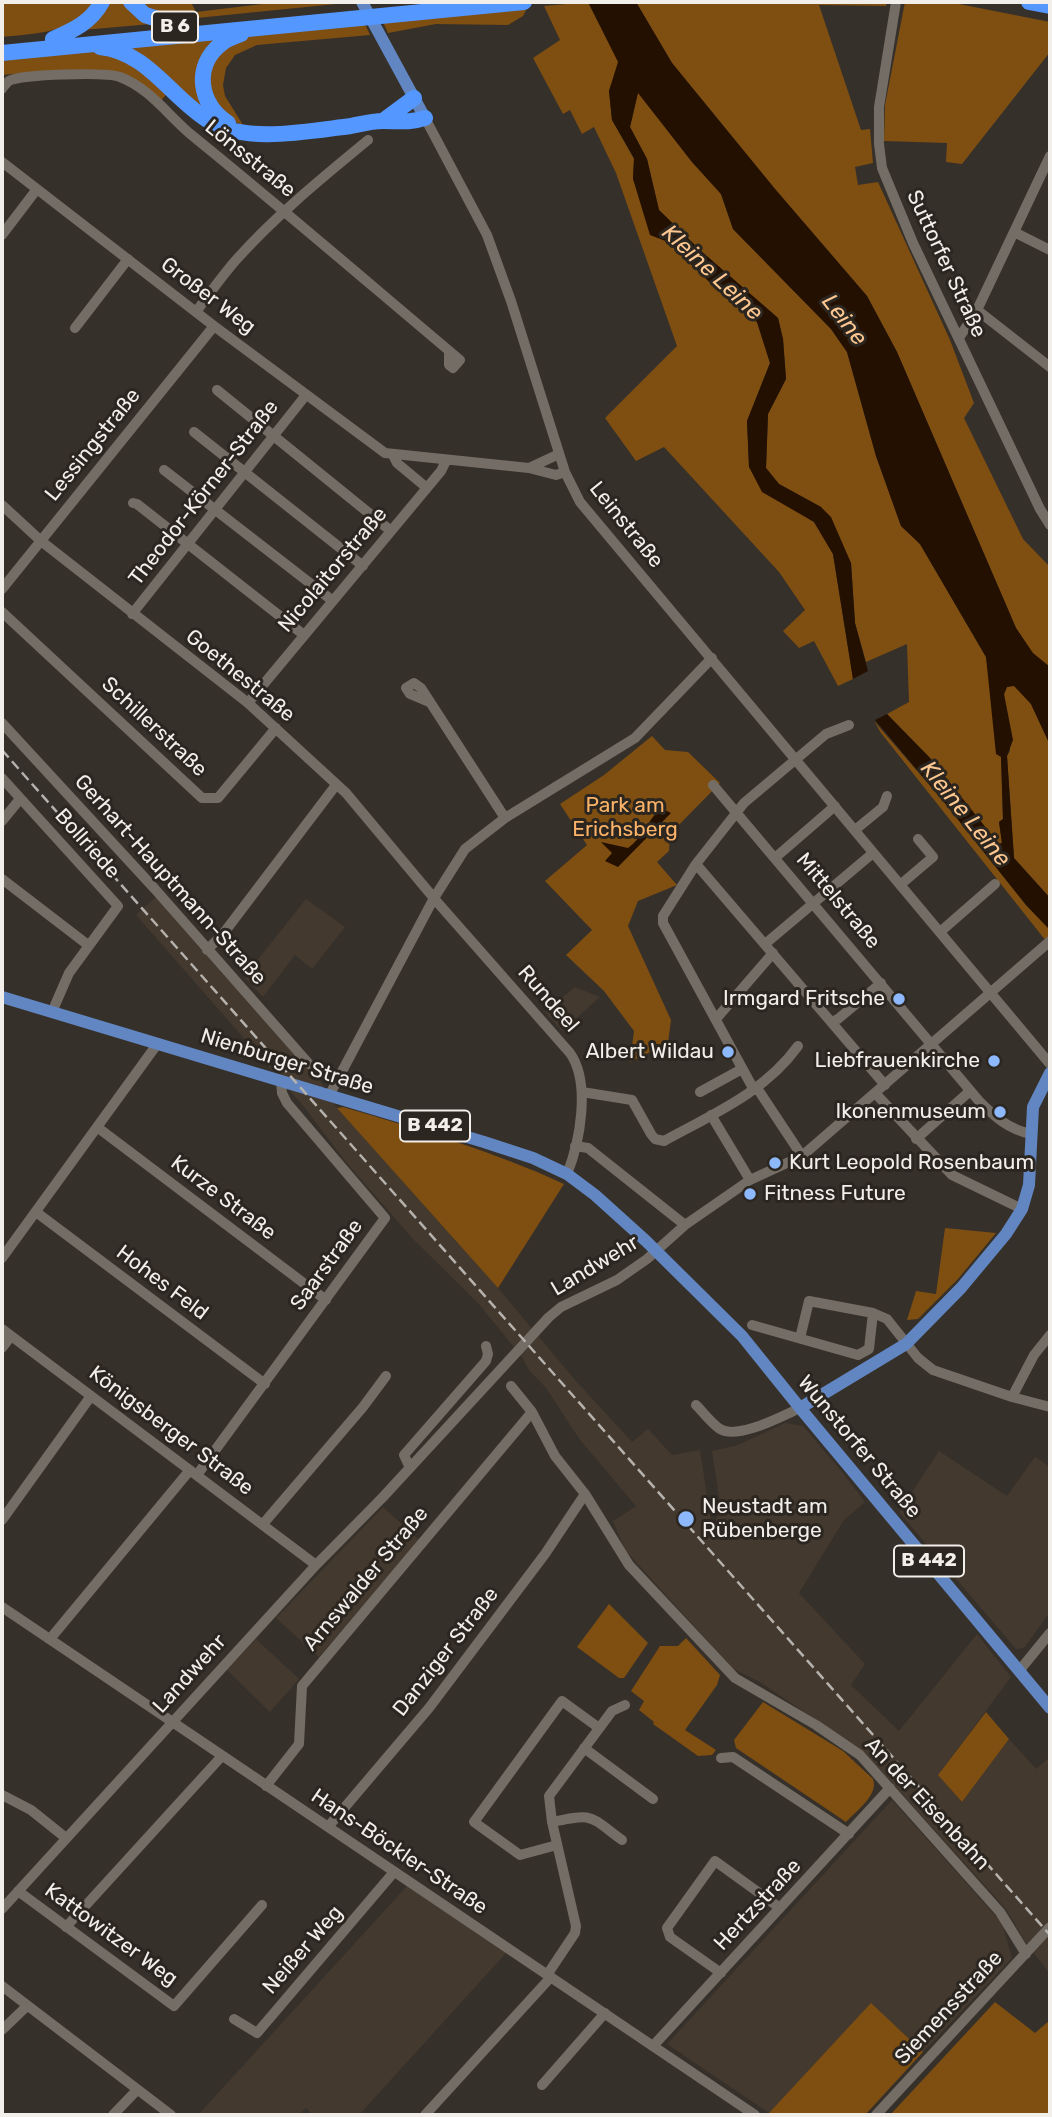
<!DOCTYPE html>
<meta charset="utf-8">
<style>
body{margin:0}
#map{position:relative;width:1052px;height:2117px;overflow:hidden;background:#36302a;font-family:Rubik,sans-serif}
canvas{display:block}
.frame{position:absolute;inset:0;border:4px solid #f2eeea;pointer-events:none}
</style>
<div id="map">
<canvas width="1052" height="2117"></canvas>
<div class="frame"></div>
</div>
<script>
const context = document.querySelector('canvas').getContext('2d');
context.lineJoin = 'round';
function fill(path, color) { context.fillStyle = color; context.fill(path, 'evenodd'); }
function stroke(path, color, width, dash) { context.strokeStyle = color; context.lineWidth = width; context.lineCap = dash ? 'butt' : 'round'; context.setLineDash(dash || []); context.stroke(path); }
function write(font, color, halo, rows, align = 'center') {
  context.font = font + ' Rubik,sans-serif'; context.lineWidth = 6; context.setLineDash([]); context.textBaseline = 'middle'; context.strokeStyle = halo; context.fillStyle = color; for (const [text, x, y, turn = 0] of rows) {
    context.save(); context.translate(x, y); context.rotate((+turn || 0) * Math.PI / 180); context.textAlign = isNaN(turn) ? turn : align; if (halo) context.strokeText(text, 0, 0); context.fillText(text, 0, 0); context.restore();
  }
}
const built = new Path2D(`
 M157,896l162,183 18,29 161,180 78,93 56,61 16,-13 24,26 28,-5 12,78 9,-18 -9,-59 26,-6 47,-22 18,3 40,47 22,29 -21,18 -45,73 66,71 -14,21 48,46 78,-97 34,43 -73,98 24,27 47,-63 27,30 14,-12v217l-25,-32 -19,-33 -141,-156 -105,-71 -28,-14 -107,-118 -12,-29 23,-15 -56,-66 -34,-52 -17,-18 -7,-13 -44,-54 -66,-65 -67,-77 -40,-53 -169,-193z
 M306,899l39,28 -33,42 -17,-14 -32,42 -19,-20z
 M575,987l25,10 -38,34 -17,-19z
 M939,1451l68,45 28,-39 15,10v145l-26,36 -8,1 -117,-137z
 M383,1507l36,33 -100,117 -43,-39z
 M256,1639l43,40 -29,33 -43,-42z
 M892,1800l110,123 10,35 -89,94 -52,-48 -102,109 -102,-69z
 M407,1886l100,66 -148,163h-46l-7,-7 -8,7h-100z`);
const green = new Path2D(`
 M2,2h94c-27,32 -56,31 -94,35z
 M106,2h20l25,22 -68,6z
 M136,2h55l5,10 83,-10h77l-179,18 -14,-2z
 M588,2l31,60 -10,29 3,29 22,39 -1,20 35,63 58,56 31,24 13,41 -23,58 2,46 43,41 22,14 19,32 20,125 -15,7 -24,-45 -15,7 -16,-17 22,-21 -26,-38 -115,-125 -28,14 -31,-43 72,-72 -61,-173 -22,-46 -12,7 -12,-24 -7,4 -30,-56 27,-18 -16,-34z
 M636,2h251l-1,4 -67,-1 42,125 9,-1 3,34 -18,4 3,18 20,-3 72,158 24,63 -10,15 59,121 27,28v100l-17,-13 -17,-26 -119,-276 -30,-56 -92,-107 -103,-126z
 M905,2h44l101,20v30l-88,112 -16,-2 1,-19 -63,-2 1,-36z
 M527,8l-4,8 -15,9 -72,-1 -48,9 -6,-13z
 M365,24l5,11 -113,10 -22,10 -9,13 -3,17 2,11 18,29 -13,-5 -22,-28 4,-33 31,-24z
 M225,35l-12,9 -5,67 -83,-63z
 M92,50l28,6 48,36 -7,9 -39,-27 -98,-1 -22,2v-17z
 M638,92l54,70 29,32 12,35 98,100 16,23 29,104 25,70 19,18 66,113 15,99 2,63 -4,3 3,20 -3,3 -69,-87 -43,-44 22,-12 -2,-58 -41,18 -11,-39 -4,-60 -30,-56 -42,-23 -13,-16 2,-54 18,-35 -3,-40 -5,-21 -77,-67 -42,-41 -12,-51 -17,-32z
 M1014,685l17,19 19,41v153l-36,-40 -7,-102 3,-5 -6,-57 3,-7z
 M874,721l70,81 82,103 24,25v16l-169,-213z
 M652,736l13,14 23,2 32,31 -50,51 -1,17 -12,11 20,23 -39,16 -10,25 43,94 -3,23 -38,19 4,-31 -30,-40 -38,-36 26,-25 -47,-49 42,-36 -27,-41 44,-29z
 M343,1107c75,22 150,44 221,77l-66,104 -161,-180z
 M945,1228l51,5 -38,46 -40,40 -11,1 9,-29 20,3z
 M609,1604l39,39 -24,35h-5l-42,-31z
 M686,1638l34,37 -3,10 -32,45 31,20 -4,5 -14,1 -45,-32 1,-2 -15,-12 5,-9 -13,-10 29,-45h18z
 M763,1702l80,49 30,28c6,16 -17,32 -27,43l-110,-74 -2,-8z
 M986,1712l23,27 -47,63 -24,-27z
 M995,2002l40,31 15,-13v95h-160z
 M871,2003l52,49 -58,63h-92l-4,-2z`);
const water = new Path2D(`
 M588,2h48l36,61 103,126 92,107 30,56 119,276 17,25 17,14v78l-19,-41 -17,-18 -7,1 -3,7 9,46 -6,16 7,102 36,40v32l-24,-25 -82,-103 -69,-82 12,-6 43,44 69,86 3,-1 -3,-21 4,-3 -2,-62 -5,-3 -10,-97 -66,-113 -19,-18 -25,-70 -29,-104 -16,-23 -98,-100 -12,-35 -29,-32 -54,-69 -8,34 17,32 12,51 42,41 77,67 5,21 3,40 -18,35 -2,54 13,16 42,23 10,10 20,46 4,60 13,48 -15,8 -20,-125 -19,-32 -52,-30 -13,-25 -2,-46 23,-58 -13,-41 -31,-24 -58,-56 -18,-7 -17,-56 1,-21 -22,-38 -3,-29 9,-29z
 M661,808l10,5 -53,54 -13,-6 7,-8 -11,-11 27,6c15,-11 19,-27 33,-40z`);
const minor = new Path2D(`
 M896,2l-17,105v37l3,24 31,75 127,266 10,16
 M2,89c0,-1 6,-8 7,-8 10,-7 98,-9 111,-4 30,11 50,41 74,60 90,73 178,149 266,223l-7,8 -4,-3v-14
 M425,118l62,117 24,66 54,171 15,30 470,562
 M2,162l212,164 171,127 144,15 27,7 9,-3
 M1014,232l36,18
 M2,235l35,-46
 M977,310l73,57
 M196,312c13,-18 26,-36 40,-52 39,-44 86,-82 132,-120
 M75,328l53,-69
 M959,338l18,-28 73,-154
 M217,390l174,141
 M194,432l169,134
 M393,455l4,8 30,25
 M529,468l30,-14
 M164,470l169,131
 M133,503l4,1 167,131
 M2,505l39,36 207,162 98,90 92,110 132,150c21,30 10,89 -3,121
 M2,589l212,-263
 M2,612l200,186h16l58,-70
 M132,614l174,-219
 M429,702l-19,-8 -4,-6 8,-5 7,5 84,130
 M248,703l193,-232 5,-10
 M2,723l152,165 155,176
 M2,778l116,128 -49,67 -17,39
 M713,785l266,316c16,16 29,28 52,33
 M2,821l18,-22
 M855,830l28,-23 4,-11
 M776,857l59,-51
 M696,864l189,221
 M2,879l86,66
 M900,885l33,-28 -15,-18
 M940,932l55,-48
 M765,944l108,-91
 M207,950l16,-16 113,-149
 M716,1019l57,-66
 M831,1022l7,-3 43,-36
 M757,1088l45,68
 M754,1090l-91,-167v-7l33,-52 48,-61 82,-69 23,-9
 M582,1092l50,8 19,34 4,5 9,2c49,-27 101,-49 134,-95
 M700,1092l42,-23
 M875,1093l77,82 70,34
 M330,1094l104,-196 31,-49 40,-31 130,-80 77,-80
 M711,1115l39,65
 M97,1127l229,173
 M916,1139l54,-48
 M575,1146l13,2 97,77
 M36,1212l229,172
 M2,1258l156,-215
 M752,1325l106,30 11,-6 4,-36
 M2,1329l314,236
 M800,1338l9,-37 64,12 14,6 31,39 15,12 79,27 38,10
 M2,1348l9,-12
 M511,1386l21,26 23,44 30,38 44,71 106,113 81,47 44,30 140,157 26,42
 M1012,1397l22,-42 16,-20
 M696,1405c8,8 15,18 24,24 18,11 62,-13 80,-21
 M410,1468l-6,-13 82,-94 2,-7 -2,-8
 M197,1475l188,-257 -98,-115 -5,-10 -1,-12
 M2,1520l89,-124
 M263,1524l100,-117 23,-31
 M2,1607l753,508
 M50,1639l140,-169
 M1019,1671l31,-38
 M584,1748l69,51
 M721,1758l12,-1 116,77
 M266,1786l33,-42 3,-58 230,-274
 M2,1795l29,15 35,28
 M552,1822c42,-9 36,-7 70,18
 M328,1827l101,-119 116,-154 40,-60
 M557,1845l-37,10 -46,-33 88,-121 37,27
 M18,1891l156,115 88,-101
 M2,1909l314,-344 67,-68 166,-180 12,-10 56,-27 30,-21 38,-34 65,-45 52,-24 248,-215
 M66,1927l156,-171
 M721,1973l-51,-36 -3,-9 48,-67 65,47
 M547,1975l28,-42 1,-7 -24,-104 -3,-26 63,-85 13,-6
 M2,1986l169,129
 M234,2019l23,14 137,-161
 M2,2030l25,-24
 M653,2046l237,-258
 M542,2085l63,-72
 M113,2115l24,-25
 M425,2115l126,-138
 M876,2115l174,-188`);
const major = new Path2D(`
 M362,2l63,116
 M2,997l482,145 49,16 34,16 28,21 51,46 96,95 58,72 250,300
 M800,1408l106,-64 55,-56 45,-54 16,-25 7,-24 4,-78 17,-34`);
const highway = new Path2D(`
 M131,2l14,13 35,11
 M1029,2l21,4
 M53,39c21,-9 38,-17 49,-37
 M100,47c48,5 70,50 109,74 37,23 100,10 142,5 10,-2 21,-5 32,-5 15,0 27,2 42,-3
 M2,53l522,-51
 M383,121l31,-23
 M228,123c-29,-18 -35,-57 -7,-79 5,-5 13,-7 20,-10`);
const rail = new Path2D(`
 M2,750l1048,1185`);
const markers = [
 [899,999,7,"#8db9fc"],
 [728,1052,7,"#8db9fc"],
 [994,1061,7,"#8db9fc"],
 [1000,1112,7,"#8db9fc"],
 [775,1163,7,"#8db9fc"],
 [750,1194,7,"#8db9fc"],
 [686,1519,9,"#8db9fc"]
];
const shields = [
 [175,27,46],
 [435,1126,70],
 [929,1561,70]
];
const shieldNames = [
 ["B 6",175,27],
 ["B 442",435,1126],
 ["B 442",929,1561]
];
const streetNames = [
 ["Lönsstraße",250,159,39],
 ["Suttorfer Straße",946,264,65],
 ["Großer Weg",208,296,37],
 ["Lessingstraße",93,445,-51],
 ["Theodor-Körner-Straße",204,493,-52],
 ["Leinstraße",626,525,51],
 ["Nicolaitorstraße",333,570,-50],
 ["Goethestraße",240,676,39],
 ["Schillerstraße",154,727,43],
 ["Bollriede",87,844,48],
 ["Gerhart-Hauptmann-Straße",170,880,48],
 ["Mittelstraße",838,901,50],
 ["Rundeel",548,999,49],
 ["Nienburger Straße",287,1062,17],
 ["Kurze Straße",223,1198,37],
 ["Saarstraße",327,1265,-54],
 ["Landwehr",595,1266,-31],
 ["Hohes Feld",162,1283,37],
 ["Königsberger Straße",171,1431,37],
 ["Wunstorfer Straße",859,1447,50],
 ["Arnswalder Straße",366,1579,-50],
 ["Danziger Straße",446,1652,-52],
 ["Landwehr",190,1674,-48],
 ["An der Eisenbahn",927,1804,47],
 ["Hans-Böckler-Straße",399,1852,34],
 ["Hertzstraße",758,1905,-47],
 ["Kattowitzer Weg",111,1935,36],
 ["Neißer Weg",303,1950,-49],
 ["Siemensstraße",949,2008,-47]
];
const parkNames = [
 ["Park am",625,806],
 ["Erichsberg",625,830]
];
const poiNames = [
 ["Irmgard Fritsche",885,999],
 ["Albert Wildau",714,1052],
 ["Liebfrauenkirche",980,1061],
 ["Ikonenmuseum",986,1112],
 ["Kurt Leopold Rosenbaum",789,1163,"left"],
 ["Fitness Future",764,1194,"left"],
 ["Neustadt am",702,1507,"left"],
 ["Rübenberge",702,1531,"left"]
];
const waterNames = [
 ["Kleine Leine",712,273,43],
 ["Leine",844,320,52],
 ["Kleine Leine",965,814,51]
];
fill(built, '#44392e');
fill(green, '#7f4e11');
fill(water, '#241000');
stroke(minor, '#746d66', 10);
stroke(major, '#6186c2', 12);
stroke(highway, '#5497ff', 16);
stroke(rail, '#b5b1ac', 2.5, [10, 5]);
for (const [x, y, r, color] of markers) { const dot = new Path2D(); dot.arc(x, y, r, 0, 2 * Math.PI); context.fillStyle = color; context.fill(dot); stroke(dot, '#2c2620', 2.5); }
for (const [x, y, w] of shields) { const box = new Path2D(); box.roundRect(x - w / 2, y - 15.5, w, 31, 5); context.fillStyle = '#2c2620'; context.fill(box); stroke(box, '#f2eeea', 2); }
write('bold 19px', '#f2eeea', null, shieldNames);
write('21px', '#f2eeea', '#2c2620', streetNames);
write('21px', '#fab368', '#2c2620', parkNames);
write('21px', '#f2eeea', '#2c2620', poiNames, 'right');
write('italic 23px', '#fdc791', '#2c2620', waterNames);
</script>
